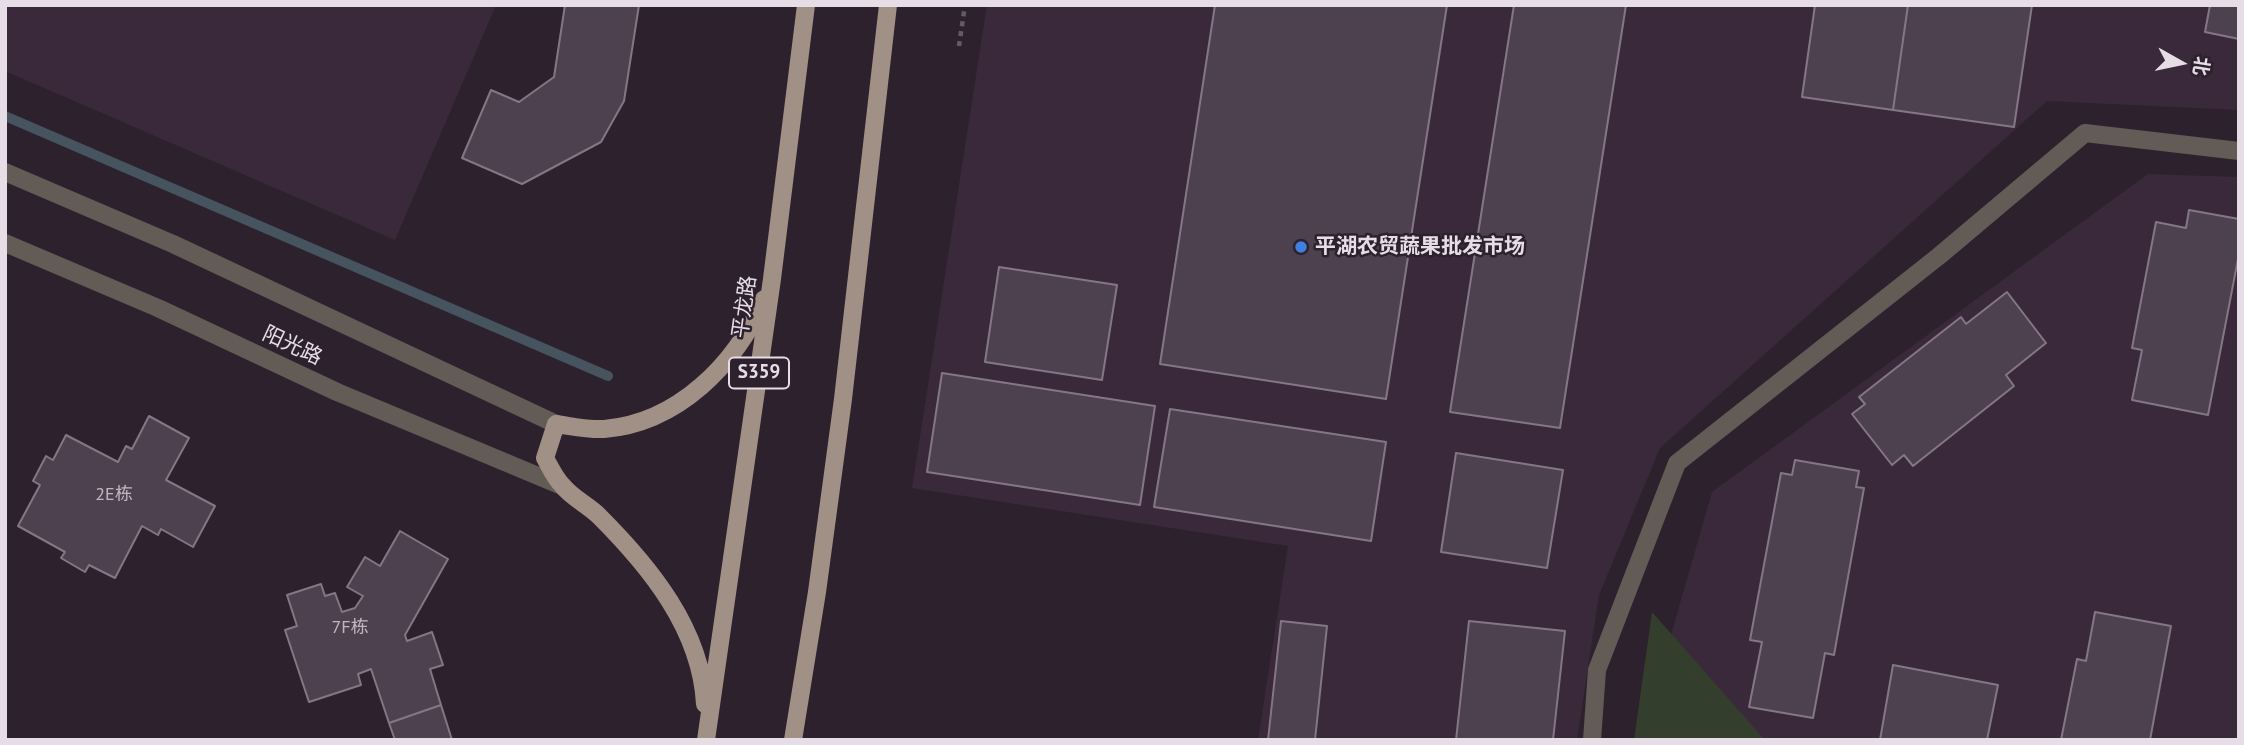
<!DOCTYPE html>
<meta charset="utf-8">
<style>
body{margin:0}
#map{position:relative;width:2244px;height:745px;overflow:hidden;background:#2e212e;font-family:"PT Sans","Noto Sans SC",sans-serif}
canvas{display:block}
.frame{position:absolute;inset:0;border:7px solid #e6dde6;pointer-events:none}
.north{position:absolute;left:2146px;top:28px;width:70px;height:70px;-webkit-text-stroke:5px #2e212e;paint-order:stroke;rotate:99deg;font-size:19px;font-weight:700;line-height:28px;text-align:center;color:#e6dde6}
.north::after{content:'';display:block;margin:auto;width:24px;height:32px;background:#e6dde6;clip-path:polygon(50% 0,100% 100%,50% 72%,0 100%)}
</style>
<div id="map">
<canvas width="2244" height="745"></canvas>
<div class="frame"></div>
<div class="north">北</div>
</div>
<script>
const context = document.querySelector('canvas').getContext('2d');
context.lineJoin = 'round';
function fill(path, color) { context.fillStyle = color; context.fill(path, 'evenodd'); }
function stroke(path, color, width, dash) { context.strokeStyle = color; context.lineWidth = width; context.lineCap = dash ? 'butt' : 'round'; context.setLineDash(dash || []); context.stroke(path); }
function write(font, color, halo, rows, align = 'center') {
  context.font = font + ' "PT Sans","Noto Sans SC",sans-serif'; context.lineWidth = 5; context.setLineDash([]); context.textBaseline = 'middle'; context.strokeStyle = halo; context.fillStyle = color; for (const [text, x, y, turn = 0] of rows) {
    context.save(); context.translate(x, y); context.rotate((+turn || 0) * Math.PI / 180); context.textAlign = isNaN(turn) ? turn : align; if (halo) context.strokeText(text, 0, 0); context.fillText(text, 0, 0); context.restore();
  }
}
const built = new Path2D(`
 M5,5h491l-101,235 -390,-169z
 M987,5h1252v105l-192,-9 -387,347 -61,147 -22,145h-319l30,-194 -376,-58z
 M2148,174l91,3v563h-524l-48,-91 45,-157z`);
const green = new Path2D(`
 M1652,612l113,128h-131z`);
const stream = new Path2D(`
 M5,116l603,260`);
const building = new Path2D(`
 M565,5h74l-15,96 -23,41 -79,42 -60,-26 29,-68 28,12 35,-25z
 M1215,5h232l-61,394 -226,-35z
 M1514,5h112l-66,423 -110,-16z
 M1815,5h93l-15,105 -91,-13z
 M1908,5h124l-18,122 -121,-17z
 M2210,5h29v34l-34,-7z
 M2189,210l50,9v35l-31,161 -76,-15 10,-50 -10,-2 24,-126 30,6z
 M999,267l118,18 -15,95 -117,-18z
 M2007,292l39,51 -40,32 8,11 -101,80 -9,-11 -12,10 -40,-51 13,-10 -6,-7 102,-80 5,7z
 M942,373l213,33 -15,99 -213,-33z
 M1170,409l216,33 -15,99 -217,-34z
 M149,416l40,22 -23,42 49,26 -22,41 -32,-18 -3,6 -16,-9 -27,52 -26,-13 -4,7 -24,-14 4,-6 -47,-26 22,-41 -7,-4 13,-25 7,4 13,-25 52,27 8,-16 6,3z
 M1456,453l107,17 -16,98 -106,-16z
 M1795,460l64,11 -3,16 8,1 -30,167 -9,-2 -12,65 -64,-11 13,-65 -12,-2 31,-167 11,2z
 M400,531l48,28 -43,76 2,6 25,-9 11,33 -13,4 11,36 -52,18 -18,-54 -13,5 3,11 -52,17 -24,-72 12,-4 -10,-31 34,-11 4,12 10,-3 7,19 13,-4 8,-12 -16,-9 18,-30 15,9z
 M2095,612l76,14 -21,114h-89l16,-81 9,2z
 M1281,621l46,5 -12,114h-47z
 M1469,621l96,10 -12,109h-97z
 M1893,665l105,20 -11,55h-107z
 M441,705l11,35h-57l-6,-17z`);
const path = new Path2D(`
 M959,46l6,-41`);
const minor = new Path2D(`
 M5,172l168,72 383,180
 M5,243l153,65 179,84 225,94
 M1592,740l5,-70 80,-207 262,-207 146,-123 154,18`);
const major = new Path2D(`
 M705,704c-4,-75 -55,-137 -106,-188 -11,-11 -27,-18 -37,-31 -7,-7 -12,-18 -17,-27l11,-34c15,2 33,6 48,5 74,-6 132,-65 160,-130
 M706,740l66,-461 34,-274
 M793,740l24,-148 26,-193 45,-394`);
const markers = [
 [1301,247,7,"#3f7fe0"]
];
const numberNames = [
 ["2E栋",114,495],
 ["7F栋",350,628]
];
const shields = [
 [759,373,60]
];
const shieldNames = [
 ["S359",759,373]
];
const poiNames = [
 ["平湖农贸蔬果批发市场",1315,247]
];
const streetNames = [
 ["平龙路",745,307,-82],
 ["阳光路",292,346,25]
];
fill(built, '#3a293a');
fill(green, '#333e2d');
stroke(stream, '#45545e', 10);
fill(building, '#4e414f');
stroke(building, '#857685', 2);
stroke(path, '#665a66', 4.5, [5, 5]);
stroke(minor, '#635c56', 18);
stroke(major, '#a09085', 18);
for (const [x, y, r, color] of markers) { const dot = new Path2D(); dot.arc(x, y, r, 0, 2 * Math.PI); context.fillStyle = color; context.fill(dot); stroke(dot, '#2e212e', 2.5); }
write('18px', '#c0b6c0', null, numberNames);
for (const [x, y, w] of shields) { const box = new Path2D(); box.roundRect(x - w / 2, y - 15.5, w, 31, 5); context.fillStyle = '#2e212e'; context.fill(box); stroke(box, '#e6dde6', 2); }
write('bold 19px', '#e6dde6', null, shieldNames);
write('bold 21px', '#e6dde6', '#2e212e', poiNames, 'left');
write('21px', '#e6dde6', '#2e212e', streetNames);
</script>
